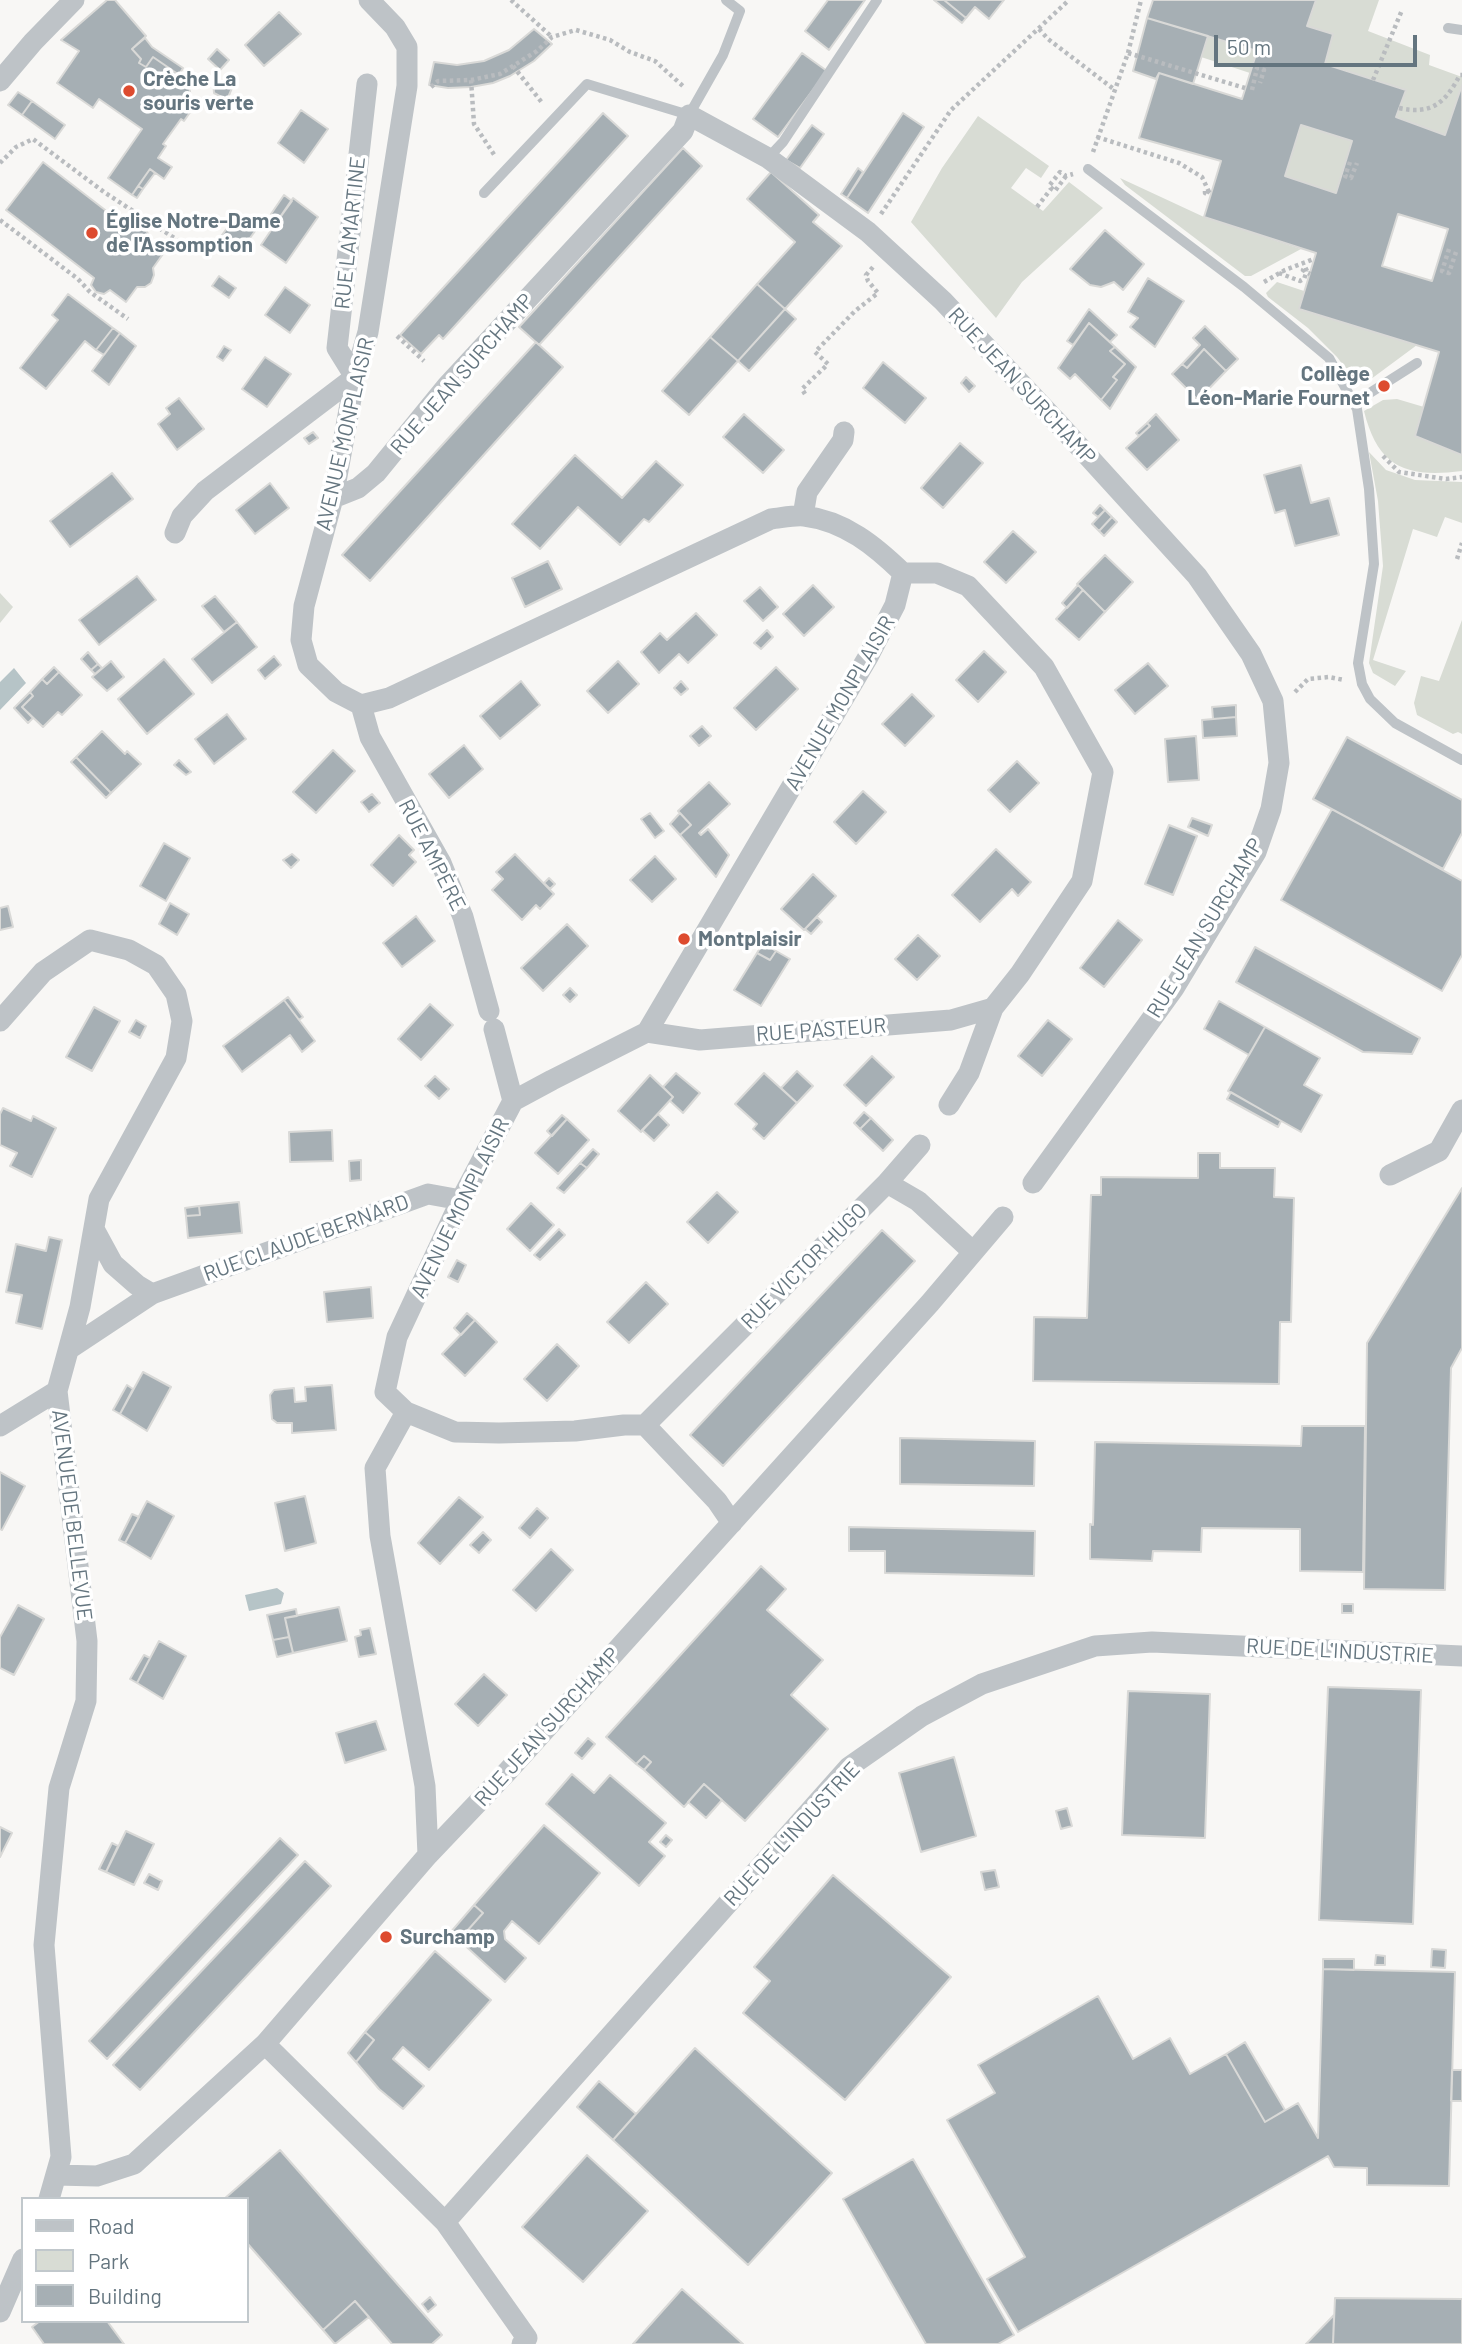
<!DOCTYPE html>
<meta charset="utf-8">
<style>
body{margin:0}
#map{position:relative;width:1462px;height:2344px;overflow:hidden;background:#f8f7f5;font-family:Barlow,sans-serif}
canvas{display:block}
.legend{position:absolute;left:21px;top:2197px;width:228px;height:126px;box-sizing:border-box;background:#fff;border:2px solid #c1c8cc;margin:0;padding:9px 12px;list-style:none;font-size:21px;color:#64757f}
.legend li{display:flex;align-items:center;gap:14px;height:35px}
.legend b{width:35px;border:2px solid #c1c8cc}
.scale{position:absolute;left:1214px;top:35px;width:203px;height:32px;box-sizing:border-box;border:4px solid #64757f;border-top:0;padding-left:9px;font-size:21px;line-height:24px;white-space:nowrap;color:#64757f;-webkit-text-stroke:5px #fff;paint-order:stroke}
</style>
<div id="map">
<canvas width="1462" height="2344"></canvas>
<ul class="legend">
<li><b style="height:9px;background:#bec3c7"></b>Road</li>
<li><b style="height:19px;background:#d8dcd4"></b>Park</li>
<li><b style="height:19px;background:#a6afb4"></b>Building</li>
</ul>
<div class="scale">50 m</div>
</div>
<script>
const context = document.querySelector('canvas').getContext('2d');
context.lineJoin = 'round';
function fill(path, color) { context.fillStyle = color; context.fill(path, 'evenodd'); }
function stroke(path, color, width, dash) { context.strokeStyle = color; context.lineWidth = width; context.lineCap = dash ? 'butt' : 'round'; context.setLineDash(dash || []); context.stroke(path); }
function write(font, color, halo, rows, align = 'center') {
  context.font = font + ' Barlow,sans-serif'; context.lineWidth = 7; context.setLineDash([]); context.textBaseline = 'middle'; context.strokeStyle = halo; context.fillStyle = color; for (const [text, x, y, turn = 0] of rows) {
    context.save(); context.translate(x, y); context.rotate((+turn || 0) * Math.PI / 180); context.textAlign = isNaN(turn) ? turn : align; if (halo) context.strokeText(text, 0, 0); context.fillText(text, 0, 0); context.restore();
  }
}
const green = new Path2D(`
 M1316,0h63l-11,31 62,24 -1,10 33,12v8l-17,50 -49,-18 10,-27 -81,-26 7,-30 -25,-8z
 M1208,36l49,15 -7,22 -49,-16z
 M978,116l71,50 -8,12 -15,-10 -15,20 32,23 26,-29 34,26 -81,74 -26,36 -85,-96 31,-54z
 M1301,125l51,16 -16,52 -51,-17z
 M1120,178l84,39 97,32 -50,27h-6l-120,-91z
 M1277,282l27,9 -4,18 117,36 -50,37h-8l-7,-5 -15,-20 -29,-29 -40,-31 -2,-4z
 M1397,399l27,8 -9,29 47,19v16c-55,7 -84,-3 -98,-60l19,-11z
 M1369,452l17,18 29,10 47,2v41l-17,-6 -8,20 -24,-8 -40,131 33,11 -11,15 -22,-13 -4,-10 14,-97 -5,-65z
 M0,593l13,14 -13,16z
 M1462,620v114l-4,-2 -5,2 -36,-19 -3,-12 7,-27 18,5z`);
const water = new Path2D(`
 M14,668l12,15 -26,27v-28z
 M277,1588l7,5 -3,11 -32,7 -4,-16z`);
const building = new Path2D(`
 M107,0h8l31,36 -14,13 9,10 -2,4 7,4 7,-10 35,24 5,27 -9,13 -3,-2 -18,25 3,2 -8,12 14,9 -8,12 -14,-10 -18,26 -24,-17 34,-49 -43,-30 -6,9 -36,-25 22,-32 -18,-11z
 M828,0h37l-36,50 -24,-19z
 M934,0h10l22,18 -4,5z
 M944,0h60l-15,19 -14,-12 -9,11z
 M1153,0h163l-9,26 26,8 -8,30 81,26 -10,27 49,18 17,-50v370l-47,-19 24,-84 -140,-43 17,-56 -112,-36 17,-56 -82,-23 20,-65 83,26 15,-48 -110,-33zM1301,125l51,16 -16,52 -51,-17zM1398,214l50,15 -16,52 -50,-15z
 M279,12l22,22 -37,32 -19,-21z
 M1147,18l61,18 -15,48 -34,-11 -3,6 -23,-8z
 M534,29l18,15 -18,17 -24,15 -17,7 -22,4 -23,1 -19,-3 5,-23 23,3 27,-4 25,-11z
 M145,38l7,9 31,21 -4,7 -26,-18 -7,10 -7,-4 2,-4 -9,-10z
 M217,49l12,11 -9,10 -12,-11z
 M802,53l25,18 -49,66 -25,-18z
 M213,79l19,9 -5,12 -13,-7z
 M18,92l14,9 -10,14 -14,-10z
 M32,101l33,24 -10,14 -33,-24z
 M301,110l27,19 -24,34 -26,-20z
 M603,113l25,23 -185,203 -4,-4 -18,19 -21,-19z
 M903,113l21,14 -56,86 -21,-15z
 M812,125l12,9 -24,34 -14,-8z
 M683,148l19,18 -163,179 -20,-18z
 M43,162l88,68 7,-3 7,2 4,6 -1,8 15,11 -10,14 1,7 -3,8 -6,4h-8l-11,15 -16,-12 -6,4 -8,-2 -5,-7 3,-7 -88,-68z
 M858,168l5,4 -16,26 -6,-4z
 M150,169l5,4 -12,16 -5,-3z
 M771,172l48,43 -6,7 29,24 -57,63 -28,-25 38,-42 -48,-43z
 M138,186l5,3 -6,9 -5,-3z
 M284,195l8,6 -13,18 -8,-5z
 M293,198l25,19 -32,46 -25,-18z
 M238,213l20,14 -16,22 -20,-14z
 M1105,230l39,34 -21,26 -9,-8 -13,5 -11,-2 -20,-16z
 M219,276l17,12 -7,10 -17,-12z
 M1148,278l36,23 -29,46 -25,-20 8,-9 -10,-6z
 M757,284l28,25 -47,52 -28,-24z
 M285,287l25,18 -20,28 -25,-18z
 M68,294l45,34 -17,22 -11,-9 -39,48 -26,-21 38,-48 -6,-5z
 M785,309l11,10 -47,52 -11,-10z
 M1089,309l28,26 -7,7 -21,-19 -16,22 -6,-4z
 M1089,323l26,24 -5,4 15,13 -12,13 4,3 -16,20 -26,-26 -5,5 -12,-11z
 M1205,326l33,33 -12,12 -22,-22 -17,19 -5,-4 18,-19 -7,-7z
 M113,328l7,5 -16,22 -8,-5z
 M120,333l16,13 -27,39 -17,-14z
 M710,337l28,24 -49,54 -27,-24z
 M536,342l27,25 -193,214 -28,-26z
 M224,346l7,4 -8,11 -6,-4z
 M1115,347l21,20 -26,42 -9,-9 16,-20 -4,-3 12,-13 -15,-13z
 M1204,349l22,22 -28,29 -26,-26 10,-10 5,4z
 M265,357l26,17 -24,33 -25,-18z
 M883,362l43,36 -21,25 -42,-35z
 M966,377l9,9 -6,6 -8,-9z
 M179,398l25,31 -27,21 -19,-26 12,-10 -4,-6z
 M744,414l40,36 -21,23 -40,-36z
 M1156,414l23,26 -32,30 -21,-22 24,-22 -3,-3z
 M1147,423l3,3 -11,10 -3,-3z
 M313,432l5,6 -9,6 -5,-6z
 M960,443l23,20 -40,45 -22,-20z
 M575,455l47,43 34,-37 27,24 -34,37 -5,-3 -24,26 -42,-38 -38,42 -28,-25z
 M1301,465l10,38 18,-5 10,37 -44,11 -10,-36 -10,3 -11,-38z
 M112,473l21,26 -63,48 -20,-26z
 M270,483l19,25 -34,26 -19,-24z
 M1100,505l5,5 -7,7 -5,-4z
 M1105,510l7,7 -13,14 -7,-7z
 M1112,517l5,5 -13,14 -5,-5z
 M1013,531l23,21 -30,31 -22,-21z
 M1105,555l28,27 -28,30 -28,-28z
 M548,561l14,28 -37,18 -13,-29z
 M137,576l19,24 -57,45 -20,-25z
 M813,585l21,22 -30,29 -21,-22z
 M1078,585l5,5 -16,18 -5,-5z
 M760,587l18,20 -15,14 -19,-20z
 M1083,590l22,22 -26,28 -23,-21z
 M215,596l22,26 -13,10 -22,-26z
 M696,613l21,22 -29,28 -9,-9 -20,19 -18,-21 19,-19 7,7z
 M237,622l20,25 -45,36 -20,-24z
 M767,630l6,7 -12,12 -7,-6z
 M984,651l22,21 -28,30 -22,-22z
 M88,652l10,12 -7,6 -10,-11z
 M274,656l7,9 -16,14 -7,-9z
 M164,659l30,35 -47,40 -29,-35z
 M111,661l13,16 -17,14 -15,-14z
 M618,661l21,23 -31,29 -21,-22z
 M1148,663l20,23 -33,28 -20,-24z
 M98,664l4,4 -7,6 -4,-4z
 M54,667l5,5 -12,12 -5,-5z
 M776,667l22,22 -42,41 -22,-22z
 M59,672l23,23 -20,20 -4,-3 -15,15 -21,-20 11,-11 -3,-4 12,-13 5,5z
 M521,681l19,24 -40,34 -20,-23z
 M681,681l7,8 -7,6 -7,-7z
 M30,692l3,4 -11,11 11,11 -5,5 -14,-15z
 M912,694l22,22 -29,30 -23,-22z
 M1236,705v12l-23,2 -1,-12z
 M227,714l19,25 -32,25 -19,-25z
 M1236,717l1,19 -34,2 -1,-18z
 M702,726l9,10 -12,10 -9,-10z
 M102,731l23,23 2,-3 14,13 -30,29 -35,-36z
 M1196,736l3,44 -31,2 -3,-43z
 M1347,737l115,63v33l-19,36 -130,-70z
 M464,745l19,24 -34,29 -20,-24z
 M333,750l22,21 -39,42 -23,-21z
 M76,757l35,36 -5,5 -35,-36z
 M179,760l12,12 -5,3 -12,-10z
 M1017,761l22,22 -29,29 -22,-22z
 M709,782l21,22 -31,29 2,2 7,-6 21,26 -13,22 -36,-42 11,-10 -13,-14z
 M863,791l23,21 -30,32 -22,-22z
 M372,794l8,9 -11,9 -8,-10z
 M1332,809l130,72v74l-20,36 -161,-91z
 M650,813l14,18 -9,7 -14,-19z
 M680,813l11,12 -11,10 -10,-11z
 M1192,818l20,7 -4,11 -20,-9z
 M1169,825l28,11 -24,59 -28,-11z
 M399,835l15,15 -5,5 7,7 -23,24 -22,-21z
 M164,843l26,15 -24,43 -26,-15z
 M996,849l35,33 -13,14 -6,-7 -32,33 -28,-27z
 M292,854l7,6 -8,8 -8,-8z
 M515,854l39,40 -14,15 -4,-4 -14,15 -30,-30 11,-11 -7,-7z
 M655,856l21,23 -24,23 -22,-22z
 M813,874l23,22 -32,34 -23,-21z
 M549,878l6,6 -5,5 -6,-6z
 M170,903l19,11 -12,21 -18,-11z
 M8,906l5,21 -13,3v-22z
 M416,916l19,25 -33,26 -19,-24z
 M817,917l5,5 -11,12 -6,-5z
 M1118,920l24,20 -38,47 -24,-19z
 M567,924l21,22 -45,45 -22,-23z
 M918,935l22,21 -23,24 -22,-21z
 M763,943l13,8 -6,9 -13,-7z
 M1255,947l165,91 -8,16 -49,-2 -127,-70z
 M776,951l14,8 -29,47 -27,-16 23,-37 13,7z
 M570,988l7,7 -7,7 -7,-7z
 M288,997l15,20 -4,3 -15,-20z
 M284,1000l31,41 -13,11 -12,-17 -48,37 -19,-26z
 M1219,1001l46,26 -16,28 -45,-26z
 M430,1004l23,21 -32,35 -23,-21z
 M94,1007l26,14 -28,50 -26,-14z
 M136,1020l10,6 -6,12 -11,-6z
 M1048,1020l24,19 -30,37 -24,-20z
 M1265,1027l55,31 -16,27 18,10 -21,37 -73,-41z
 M872,1056l22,21 -28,29 -22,-21z
 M797,1071l16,15 -16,17 -16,-15z
 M676,1073l24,20 -17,20 -13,-12 3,-4 -10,-10z
 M764,1073l33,30 -33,36 -11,-10 4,-5 -22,-20z
 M650,1075l23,22 -32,35 -23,-21z
 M435,1076l14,13 -10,10 -14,-13z
 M1231,1092l50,29 -3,6 -51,-28z
 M3,1108l28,13 2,-5 23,12 -24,49 -22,-11 7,-13 -17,-8v-31z
 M864,1112l7,6 -11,11 -6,-6z
 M658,1114l11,11 -15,16 -12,-11z
 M562,1115l5,4 -15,17 -5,-5z
 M871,1118l22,22 -10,11 -23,-22z
 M567,1119l22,21 -31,34 -23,-21z
 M332,1130l1,31 -43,1 -1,-30z
 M593,1149l6,5 -12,14 -7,-5z
 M1198,1153h22v15h55l-1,29 20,1 -3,124h-11l-1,62 -246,-3 1,-64 53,1 4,-123h10v-18l97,1z
 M361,1160v20l-11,1 -1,-20z
 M580,1163l7,5 -23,25 -7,-5z
 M1462,1188v160l-11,20 -6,222 -81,-1 3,-246z
 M717,1192l21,20 -30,31 -21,-21z
 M239,1202l3,31 -54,5 -2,-22 14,-1 -1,-9z
 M531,1203l23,22 -24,26 -23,-22z
 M199,1206l1,9 -14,1 -1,-8z
 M559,1229l6,6 -25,25 -6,-5z
 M882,1230l33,31 -192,205 -33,-31z
 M49,1237l13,3 -20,89 -26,-6 6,-28 -16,-3 10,-48 30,7z
 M457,1260l9,5 -8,17 -10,-5z
 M646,1282l22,22 -39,39 -22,-21z
 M371,1287l2,31 -46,4 -3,-30z
 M467,1313l8,7 -14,15 -7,-7z
 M475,1320l22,22 -32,34 -23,-22z
 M557,1344l22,22 -32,35 -23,-22z
 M143,1372l28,15 -24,44 -27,-17z
 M127,1385l6,4 -13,25 -7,-4z
 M332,1385l4,45 -44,3v-10h-15l-5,-4 -2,-24 4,-5 20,-2 1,14 11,-1 -1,-14z
 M1302,1426h63l-2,146 -63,-1v-42l-98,-1 -1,24 -48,-1 -1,10 -62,-2v-35l3,1 2,-83 206,4z
 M900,1438l135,3 -1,45 -134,-2z
 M0,1472l25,14 -23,44 -2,-1z
 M305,1496l11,47 -31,8 -10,-48z
 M459,1497l24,20 -43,47 -22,-21z
 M147,1501l27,15 -23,43 -26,-16z
 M537,1508l11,10 -18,20 -11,-10z
 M132,1514l7,3 -14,26 -6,-3z
 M849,1527l186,4 -1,45 -149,-3v-22h-36z
 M483,1532l8,8 -12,13 -9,-8z
 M551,1549l22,21 -37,41 -23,-21z
 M761,1566l25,23 -19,21 56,50 -32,35 37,34 -83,92 -41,-37 -20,23 -40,-37 7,-8 -7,-6 -8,8 -30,-27z
 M1342,1604h11v9h-11z
 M18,1605l26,14 -30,56 -14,-7v-31z
 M339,1607l8,34 -54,12 -8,-35z
 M296,1609l1,7 -12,2 4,19 -16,3 -6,-25z
 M370,1628l6,26 -17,3 -4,-20 6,-2 -1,-5z
 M289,1637l4,16 -16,4 -4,-17z
 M159,1641l27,15 -23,43 -26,-16z
 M144,1655l6,3 -13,25 -7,-4z
 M484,1674l23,21 -29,31 -23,-22z
 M1328,1687l93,3 -8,234 -94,-4z
 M1128,1691l82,3 -5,144 -83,-3z
 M376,1721l10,29 -41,13 -9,-30z
 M588,1738l7,6 -13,15 -7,-6z
 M644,1756l7,6 -7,8 -8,-6z
 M954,1757l22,79 -55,16 -22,-79z
 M572,1774l22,19 16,-18 56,48 -17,19 16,14 -26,30 -93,-82z
 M704,1784l18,16 -16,18 -18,-16z
 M1067,1808l5,18 -11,3 -5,-18z
 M544,1825l56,48 -61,71 -27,-23 -8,10 1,8 21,19 -21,24 -46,-42 24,-27 -9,-8z
 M0,1827l12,6 -12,24z
 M126,1831l28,13 -20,41 -28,-13z
 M666,1835l6,5 -6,7 -6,-5z
 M280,1838l18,17 -191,204 -18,-18z
 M112,1843l6,3 -12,26 -7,-3z
 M305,1861l26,25 -191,204 -27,-25z
 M995,1870l4,17 -14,3 -4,-18z
 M149,1874l13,7 -4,9 -14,-7z
 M833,1875l118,102 -106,123 -102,-87 27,-32 -16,-14z
 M474,1905l9,8 -24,27 -9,-7z
 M1432,1949l14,1 -1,18 -14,-1z
 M435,1951l56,49 -62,70 -26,-23 -10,12 31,27 -21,23 -24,-20 -23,-27 18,-22 -9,-8z
 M1376,1955l9,1v9h-10z
 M1323,1959h31v11l-31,-1z
 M1323,1969l132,3 -6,214 -82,-1v-17l-33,-1 -6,-11 -310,176 -31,-53 38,-22 -78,-137 48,-27 -17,-28 120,-69 35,63 37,-21 20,36 36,-20 39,68 33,-19 20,35z
 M365,2032l9,8 -18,22 -8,-9z
 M1245,2042l40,68 -20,12 -39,-68z
 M695,2048l137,125 -84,92 -135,-125z
 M1452,2070h10v31h-11z
 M599,2081l37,33 -23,26 -36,-33z
 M280,2150l162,185 -10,9h-40l-37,-43 -32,29 -76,-87v-44h-23z
 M587,2155l61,56 -65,71 -61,-55z
 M913,2159l101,176 -16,9h-72l-83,-145z
 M682,2289l61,55h-110z
 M430,2297l6,8 -8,7 -6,-8z
 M1335,2298l127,1v45h-129z
 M355,2301l14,16 -34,27 -12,-14z
 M1334,2315l-1,29h-27z
 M40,2321h67l17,23h-80l-12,-17z`);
const path = new Path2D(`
 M511,0l41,37
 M1039,29l9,10 67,51
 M1128,53l117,35
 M513,66l30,38
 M471,80l3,44 21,32
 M1373,80l29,-70
 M431,87l7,-6 33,-1 29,-6 37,-23 15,-14 24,-7 34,10 20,12 25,9 29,26
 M1252,90l5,-22 7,2 -4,13
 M1399,108c33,7 46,-5 61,-33h2
 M1097,137l82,26 23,14 7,15 -2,2 -2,-1v-3c3,1 4,2 6,4
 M1093,152l35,-99 13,-53
 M1350,162l-5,14 6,2 6,-15
 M0,163l16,-16 17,-8 71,53 81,53
 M1066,176l-11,15 -6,-5 11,-14 6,4 7,-2
 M1037,207l14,-18
 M881,214l70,-104 118,-110
 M0,220l78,59 12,13 38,27
 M1449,249l-7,22 7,2 8,-24
 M1307,271l-2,-4 -2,3 7,4
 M1279,273l21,8 4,-2 3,-8
 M1264,282l21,-12 29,-11
 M397,336l27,25
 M805,394l-3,-5 26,-25 -13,-12 40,-41 23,-18 -10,-12 -2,-6 7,-8
 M1383,456l16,16 47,7 16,-2
 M1457,559l5,-16
 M1295,692l13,-13 21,-2 15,3`);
const lane = new Path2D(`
 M1448,28l14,2
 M768,158l15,-16 94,-142
 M1088,169l156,118 85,71 28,51 12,80 5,75 -16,99 4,21 8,15 25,24 67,37
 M484,193l103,-109 102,31 34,-60 17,-44 -14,-11
 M1354,403l63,-40`);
const street = new Path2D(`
 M369,0l26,27 12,20v39l-39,246 -13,45 -22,121 -29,108 -3,34 7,25 28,27 25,13 28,-7 382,-179c10,-1 23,-4 33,-3 41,5 71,30 99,57l-8,32 -27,52 -221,375 -95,48 -39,21 -52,99 -64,137 -12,55 21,20 -31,56 5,68 45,250 3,69
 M0,81l33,-39 41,-42
 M333,498l25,-10 18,-15 71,-87 236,-255 6,-16 79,43 100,74 75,69 113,120 141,155 54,78 22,47 6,62 -8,46 -15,43 -82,136 -141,195
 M803,516l4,-24 36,-52 1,-8
 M175,533l7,-17 23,-25 150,-114 -18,-29 30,-264
 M361,705l9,32 71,126 22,54 26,94
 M0,1021l43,-49 47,-32 39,10 27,15 20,29 6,27 -6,37 -77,141 -19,108 -23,84 30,250 -1,60 -27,87 -15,157 17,212 -12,42
 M494,1029l19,72
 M647,1032l53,8 251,-20 42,-12 27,-34 62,-93 21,-109 -59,-105 -76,-81 -31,-13h-34
 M949,1105l20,-32 24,-65
 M1390,1175l49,-24 23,-41
 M887,1183l33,-38
 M94,1229l19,35 24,21 15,9
 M69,1349l83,-55 276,-100 33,6
 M406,1412l49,20 44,1 76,-2 49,-6h21l72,76 15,22
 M645,1425l242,-242 31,18 54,50
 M0,1426l57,-35
 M265,2044l180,178 404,-455 73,-51 60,-32 113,-38 57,-4 310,14
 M56,2175l41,1 37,-12 131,-120 163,-189 79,-83 423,-469 73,-86
 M445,2222l82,116 -5,6
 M0,2312l23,-53`);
const markers = [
 [129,91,7,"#dd4b2f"],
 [92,233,7,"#dd4b2f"],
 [1384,386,7,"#dd4b2f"],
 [684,939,7,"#dd4b2f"],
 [386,1937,7,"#dd4b2f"]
];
const poiNames = [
 ["Crèche La",143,79],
 ["souris verte",143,103],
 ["Église Notre-Dame",106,221],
 ["de l'Assomption",106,245],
 ["Collège",1370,374,"right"],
 ["Léon-Marie Fournet",1370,398,"right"],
 ["Montplaisir",698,939],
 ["Surchamp",400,1937]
];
const streetNames = [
 ["RUE LAMARTINE",350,233,-84],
 ["RUE JEAN SURCHAMP",462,374,-49],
 ["RUE JEAN SURCHAMP",1022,386,47],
 ["AVENUE MONPLAISIR",345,434,-77],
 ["AVENUE MONPLAISIR",840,703,-60],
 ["RUE AMPÈRE",432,855,63],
 ["RUE JEAN SURCHAMP",1205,928,-59],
 ["RUE PASTEUR",821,1030,-4],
 ["AVENUE MONPLAISIR",460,1208,-64],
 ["RUE CLAUDE BERNARD",306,1238,-20],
 ["RUE VICTOR HUGO",804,1266,-45],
 ["AVENUE DE BELLEVUE",72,1515,83],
 ["RUE DE L'INDUSTRIE",1340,1651,3],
 ["RUE JEAN SURCHAMP",547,1727,-48],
 ["RUE DE L'INDUSTRIE",792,1834,-47]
];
fill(green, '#d8dcd4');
fill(water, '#b6c4c7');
fill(building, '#a6afb4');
stroke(building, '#d9d9d7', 2);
stroke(path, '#b9bcbf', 4.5, [3.5, 3.5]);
stroke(lane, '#bec3c7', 10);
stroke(street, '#bec3c7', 21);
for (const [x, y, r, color] of markers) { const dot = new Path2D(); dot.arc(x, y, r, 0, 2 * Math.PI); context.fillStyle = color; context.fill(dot); stroke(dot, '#fff', 2.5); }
write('bold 21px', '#64757f', '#fff', poiNames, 'left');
write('21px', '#64757f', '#fff', streetNames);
</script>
